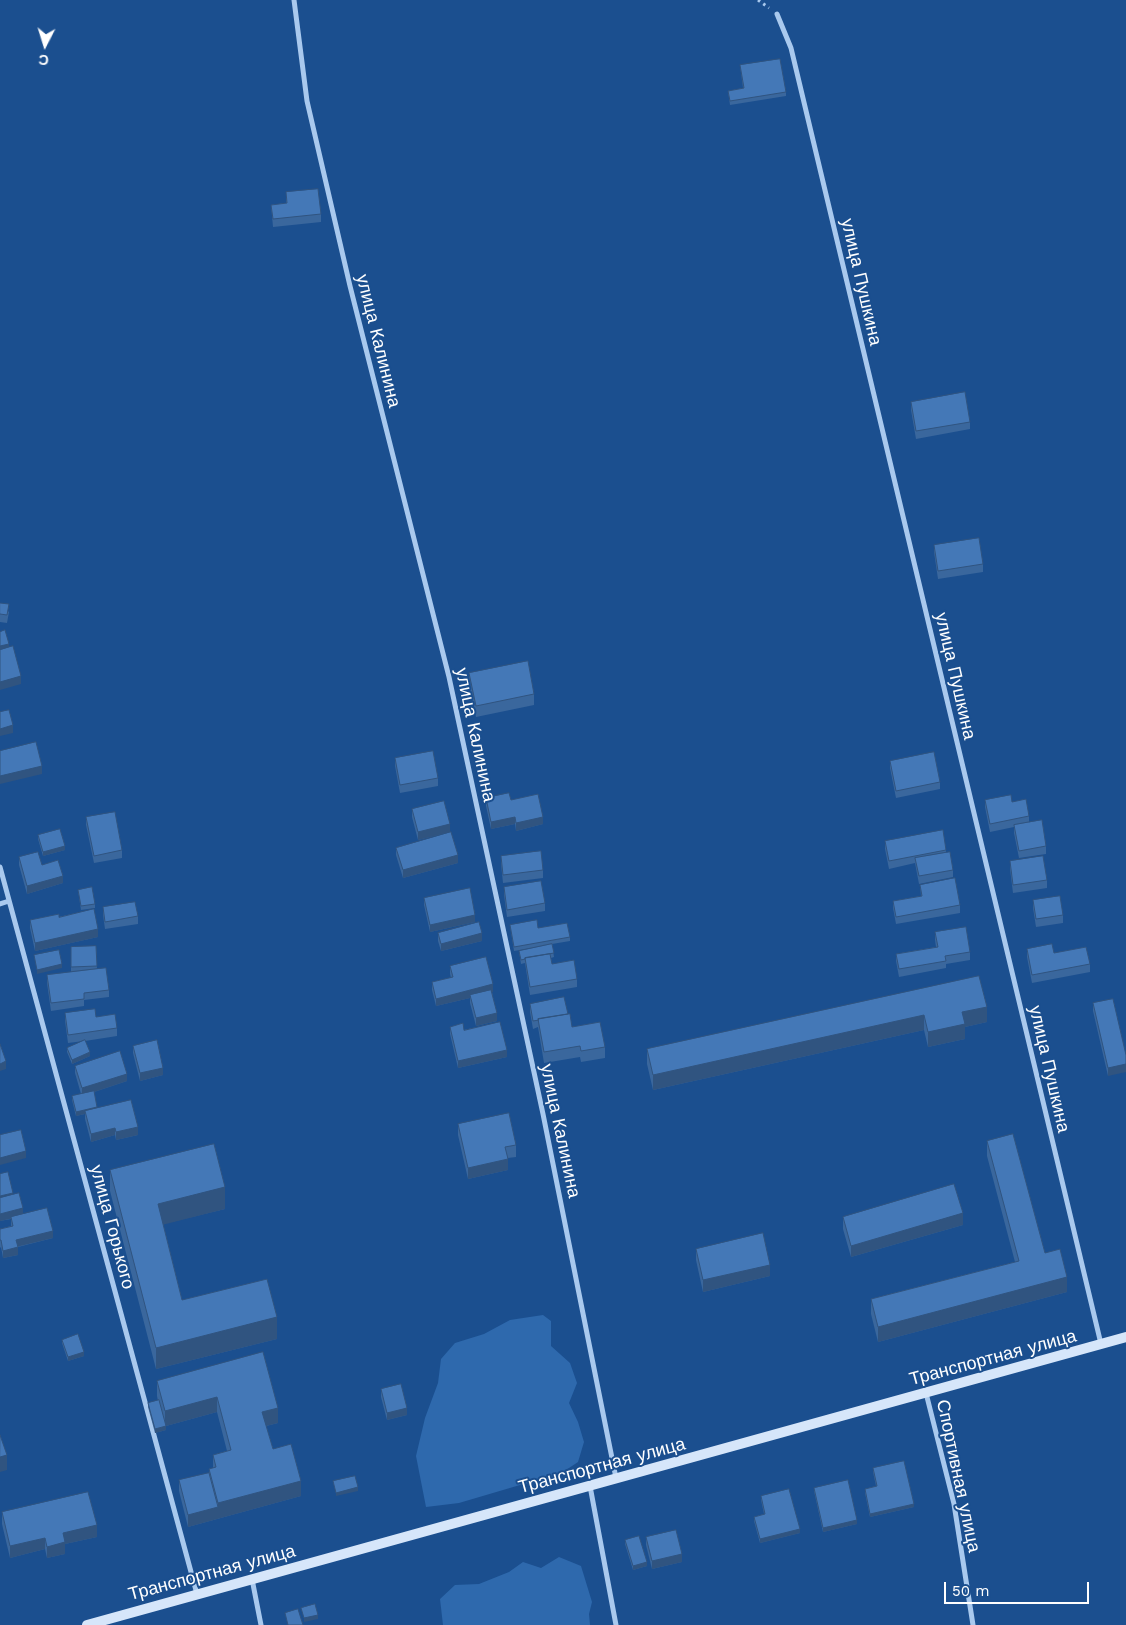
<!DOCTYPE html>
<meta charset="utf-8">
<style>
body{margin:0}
#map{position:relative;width:1126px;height:1625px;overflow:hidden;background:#1b4f8f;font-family:"Work Sans",sans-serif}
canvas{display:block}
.north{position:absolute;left:20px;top:20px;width:50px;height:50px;-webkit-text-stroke:4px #1b4f8f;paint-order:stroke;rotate:185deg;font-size:14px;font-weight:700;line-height:20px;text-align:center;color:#fff}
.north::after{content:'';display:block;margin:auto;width:18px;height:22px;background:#fff;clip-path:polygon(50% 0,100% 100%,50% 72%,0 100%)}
.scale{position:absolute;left:944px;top:1582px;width:145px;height:22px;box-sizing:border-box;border:2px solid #fff;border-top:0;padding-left:6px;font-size:15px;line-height:18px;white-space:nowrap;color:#fff;-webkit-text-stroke:4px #1b4f8f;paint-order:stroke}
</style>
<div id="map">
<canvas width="1126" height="1625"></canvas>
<div class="north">С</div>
<div class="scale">50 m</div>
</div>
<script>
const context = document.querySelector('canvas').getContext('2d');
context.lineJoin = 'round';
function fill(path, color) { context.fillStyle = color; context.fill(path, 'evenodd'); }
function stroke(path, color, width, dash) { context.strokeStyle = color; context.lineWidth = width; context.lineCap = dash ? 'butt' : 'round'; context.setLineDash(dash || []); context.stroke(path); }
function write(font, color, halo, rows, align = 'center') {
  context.font = font + ' "Work Sans",sans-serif'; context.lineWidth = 4; context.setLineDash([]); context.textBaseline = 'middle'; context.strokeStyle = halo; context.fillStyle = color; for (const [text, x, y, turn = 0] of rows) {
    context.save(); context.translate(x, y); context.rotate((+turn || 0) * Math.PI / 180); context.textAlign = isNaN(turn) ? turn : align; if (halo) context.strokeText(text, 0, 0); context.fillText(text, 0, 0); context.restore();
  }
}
const green = new Path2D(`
 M543,1315l8,6v25l19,17 7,20 -8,20 9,19 6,20 -6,20 -24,16 -34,7 -61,18 -33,4 -10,-51 9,-38 13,-35 3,-24 14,-16 29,-9 26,-14z
 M559,1557l22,9 11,36 -3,12 1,11h-147l-3,-26 15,-14 24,-1 30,-12 14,-10 18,6z`);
const path = new Path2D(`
 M758,0l11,8`);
const street = new Path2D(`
 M294,0l13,101 43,185 99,391 94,437 73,364
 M777,14l14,34 310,1296
 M0,867l197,727
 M0,904l9,-3
 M926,1393l28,111 19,121
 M590,1486l26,139
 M252,1579l9,46`);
const secondary = new Path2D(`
 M87,1625l1039,-288`);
const wall = new Path2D(`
 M740,65l46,27v4l-56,9 -2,-14 15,-3z
 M286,192l35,22v8l-48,5 -2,-22 15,-2z
 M911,402l59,20v7l-54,10 -5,-29z
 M934,545l49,19v8l-45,7 -4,-27z
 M0,603l9,9 -2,11 -7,-1z
 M469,673l65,21v11l-58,12 -7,-33z
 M395,758l43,20v8l-38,7 -5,-27z
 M890,761l50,21v7l-44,9 -6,-30z
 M486,798l25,2 32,24 -27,7 -1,-7 -24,5 -5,-23z
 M985,800l27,2 17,14v7l17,23v8l-27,4 -5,-25v-6l-24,5 -5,-25z
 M412,809l38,23 -32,8 -6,-23z
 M86,817l36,33v8l-28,5 -8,-38z
 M38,835l27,15 -22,6 -5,-17z
 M885,841l61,9v2l7,18v7l-34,7 -4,-21 -26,6 -4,-20z
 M396,848l62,15 -55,15 -7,-23z
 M501,856l42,14v8l-40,5 -2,-19z
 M19,857l23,8 21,18 -36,11 -8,-29z
 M1010,861l37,19v8l-34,5 -3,-24z
 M920,885l40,20v8l-64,11 -3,-16v-7l28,-5z
 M504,887l41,16v8l-38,6 -3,-22z
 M78,890l17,14v4l-14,2z
 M424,898l51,24 -45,10 -6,-27z
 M1033,900l30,15v8l-27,4 -3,-19z
 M103,907l35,9v8l-33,5 -2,-14z
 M59,917l39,20 -63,14 -5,-23v-8z
 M510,925l28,3 32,9v4l-18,3 2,13 -3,1 1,6 25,15v8l-47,8 -5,-32 -4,1 -2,-13 30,-6 -35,6z
 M935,932l35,20v8l-24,4v4l-47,9 -3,-16v-7l40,-7 -1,-7z
 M438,933l44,8 -41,10 -3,-10z
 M96,946l1,23 12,21v7l-25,3v6l-33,5 -4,-28v-8l24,-3v-25z
 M1027,949l27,4 36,11v8l-58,11 -5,-26z
 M450,966l43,26h-1l5,29 -21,5 -6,-23v-5l-34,8 -4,-16v-8l19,-4 -1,-4z
 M979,976l8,46 -22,5v12l-37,8 -4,-17 -271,60 -6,-26v-15z
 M1113,999l-5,77 -15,-65v-8z
 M530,1004l38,10 4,13 33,20v11l-24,4 -1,-5 -36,6 -6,-36 -5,2 -3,-17z
 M65,1013l31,4 21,11v8l-32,5 5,15 -18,8 -5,-12v-4l17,-7 -16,2 -3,-22z
 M450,1027l14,3 43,27 -49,11 -8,-34z
 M133,1046l30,29 -23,6 -7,-28z
 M75,1066l52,15 -33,11 3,16 41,27 -22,5 -1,-5 -24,7 -6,-23v-5l-9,2 -4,-16v-4l9,-2 -6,-21z
 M458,1124l58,21v12l-8,1v12l-40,9 -10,-44z
 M987,1141l58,112 22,39 -189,50 -7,-28v-15l144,-37 -28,-106z
 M110,1170l115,39 -62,15 19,76 95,39 -121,30 -46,-178z
 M0,1174l13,21 10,19 30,24 -35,9v8l-15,3 -2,-11 -1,1v-19l11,-3v-7l-11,2z
 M843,1217l120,8 -112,32 -8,-28z
 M696,1249l74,27 -67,16 -7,-32z
 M62,1340l22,16 -16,5 -6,-18z
 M263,1352l15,71 -12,3 7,23 28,47 -113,31 -9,-36v-11l30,-7v-4l4,-1v-13l14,-4 -10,-39 -51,14v4l-11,3 -7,-26v-4l10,-2 -1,-5v-15z
 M381,1389l26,26 -20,5 -6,-23z
 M873,1468l41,39 -44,10 -5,-24v-4l11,-3 -3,-14z
 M814,1488l43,36 -34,8 -9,-41z
 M761,1496l39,37 -40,10 -6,-22v-4l10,-3 -3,-14z
 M2,1512l95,25 -32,7v10l-18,4 -2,-9 -35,9 -8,-34z
 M646,1537l36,25 -30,7 -6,-24z
 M625,1540l22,26 -14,4 -8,-26z`);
const shadedWall = new Path2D(`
 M9,644v4l-9,2v-4z
 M21,676v8l-21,6v-8z
 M13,725v8l-13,3v-7z
 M42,766v8l-42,10v-8z
 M515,817v7l-24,5v-7z
 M543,817v7l-27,7v-8z
 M450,824v8l-32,8v-8z
 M65,846v4l-22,6v-4z
 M458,855v8l-55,15v-8z
 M63,876v7l-36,11v-8z
 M475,915v7l-45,10v-7z
 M98,929v8l-63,14v-8z
 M482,933v8l-41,10v-7z
 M62,964v4l-25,6v-4z
 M493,984v8l-22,6 -1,-3v3l-34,8v-7z
 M987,1007v15l-22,5v12l-37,8v-15l34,-20z
 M497,1013v8l-21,5v-8z
 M924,1015v15l-271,60v-15z
 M507,1050v7l-49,11v-7z
 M90,1052v4l-18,8v-4z
 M6,1061v8l-6,2v-7z
 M1126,1064v8l-18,4v-8z
 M163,1068v7l-23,6v-8z
 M127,1074v7l-45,15v-8z
 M97,1107v4h-12v3l-9,2v-4z
 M138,1127v8l-22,5v-8z
 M115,1128v7l-24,7v-8z
 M26,1151v7l-26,7v-7z
 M508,1159v11l-40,9v-11z
 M225,1187v22l-67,17v-22z
 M13,1193v8l-13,3v-8z
 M23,1208v8l-23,5v-7z
 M963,1213v12l-112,32v-11z
 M53,1231v7l-37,9v-7z
 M18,1247v8l-15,3v-7z
 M770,1265v11l-67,16v-12z
 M1067,1277v15l-189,50v-15z
 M277,1317v22l-121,30v-21z
 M84,1352v4l-16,5v-4z
 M217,1397v15l-51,14v4l-11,3v-4l10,-3v-15z
 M278,1408v15l-16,4v-15z
 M407,1408v7l-20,5v-7z
 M7,1455v15l-7,2v-15z
 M301,1481v15l-113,31v-12l30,-8v-4z
 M358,1487v4l-22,5v-3z
 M914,1504v3l-44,10v-3z
 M857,1520v4l-34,8v-4z
 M97,1525v12l-32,7v10l-18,4v-11l16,-14z
 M800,1529v4l-40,10v-4z
 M45,1538v11l-35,9v-12z
 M682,1554v8l-30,7v-8z
 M647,1562v4l-14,4v-4z
 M318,1615v4l-14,3v-4z`);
const building = new Path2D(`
 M780,59l6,33 -56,9 -2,-10 16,-3 -4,-23z
 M318,189l3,25 -48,5 -2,-14 16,-2 -1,-11z
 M965,392l5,30 -54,9 -5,-29z
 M979,538l4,26 -45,7 -4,-26z
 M0,603l9,1 -2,11 -7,-1z
 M5,630l4,14 -9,2v-14z
 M13,646l8,30 -21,6v-32z
 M528,661l6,33 -58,12 -7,-33z
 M9,710l4,15 -13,4v-17z
 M36,742l6,24 -42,10v-25z
 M433,751l5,27 -38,7 -5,-27z
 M934,752l6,30 -44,9 -6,-30z
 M509,793l2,7 27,-6 5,23 -27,6 -1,-6 -24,5 -5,-24z
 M1011,795l1,7 14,-3 3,17 -39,8 -5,-24z
 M444,801l6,23 -32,8 -6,-23z
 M115,812l7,38 -28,6 -8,-39z
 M1042,820l4,26 -27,5 -5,-26z
 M60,829l5,17 -22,6 -5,-17z
 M943,830l3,20 -57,11 -4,-20z
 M451,832l7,23 -55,15 -7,-22z
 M541,851l2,19 -40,5 -2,-19z
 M38,852l4,13 16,-5 5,16 -36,10 -8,-29z
 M950,852l3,18 -34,6 -4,-18z
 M1043,856l4,24 -34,5 -3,-24z
 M955,878l5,27 -64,12 -3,-16 29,-5 -2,-11z
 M541,881l4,22 -38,7 -3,-23z
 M92,887l3,17 -14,2 -3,-16z
 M470,888l5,27 -45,10 -6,-27z
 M1060,896l3,19 -27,4 -3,-19z
 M135,902l3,14 -33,6 -2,-15z
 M94,909l4,20 -63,14 -5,-23 29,-6v3z
 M537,920l1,8 29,-5 3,14 -56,10 -4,-22z
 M479,922l3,11 -41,11 -3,-11z
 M966,927l4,25 -25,4 1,5 -47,8 -3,-15 42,-7 -3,-15z
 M552,944l2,9 -29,5v1l-4,1 -2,-9z
 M1052,944l2,9 32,-6 4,17 -58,11 -5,-26z
 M96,946l1,20 -26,1v-20z
 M59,950l3,14 -25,6 -3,-15z
 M550,954l2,10 22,-4 3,19 -47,8 -5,-29z
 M486,957l7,27 -57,15 -4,-17 21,-5 -3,-11z
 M106,968l3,22 -25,3v6l-33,4 -4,-28z
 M979,976l8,31 -25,5 3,12 -37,8 -4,-17 -271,60 -6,-26z
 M491,990l6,23 -21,5 -6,-23z
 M564,997l4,17 -30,5 1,1 -6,1 -3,-17z
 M1113,999l13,56v9l-18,4 -15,-65z
 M95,1009l1,8 19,-3 2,14 -49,7 -3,-22z
 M570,1014l2,13 28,-5 5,25 -24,4 -1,-5 -36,6 -6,-33z
 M500,1022l7,28 -49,11 -8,-34 13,-4 1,7z
 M85,1040l5,12 -18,8 -5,-12z
 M157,1040l6,28 -23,5 -7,-27z
 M0,1044l6,17 -6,3z
 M120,1051l7,23 -45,14 -7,-22z
 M94,1091l3,16 -21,5 -4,-16z
 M131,1100l7,27 -22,5 -1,-4 -24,6 -6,-23z
 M509,1113l7,32 -11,2 3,12 -40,9 -10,-44z
 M21,1130l5,21 -26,7v-23z
 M1013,1134l32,119 15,-4 7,28 -189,50 -7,-28 148,-38 -32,-120z
 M214,1144l11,43 -67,17 24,96 85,-21 10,38 -121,31 -46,-178z
 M8,1172l5,21 -13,3v-22z
 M954,1184l9,29 -112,33 -8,-29z
 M19,1193l4,15 -23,6v-16z
 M47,1208l6,23 -37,9 2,7 -15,4 -2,-11h-1v-11l13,-3 -2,-9z
 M763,1233l7,32 -67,15 -7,-31z
 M78,1334l6,18 -16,5 -6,-17z
 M263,1352l15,56 -16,4 11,37 18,-5 10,37 -83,22 -9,-34 7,-2 -3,-12 18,-5 -14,-53 -52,14 -8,-30z
 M401,1384l6,24 -20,5 -6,-24z
 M159,1400l7,26 -11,3 -7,-26z
 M0,1435l7,20 -7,2z
 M904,1461l10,43 -44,10 -5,-25 12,-3 -4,-18z
 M209,1473l9,34 -30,8 -9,-35z
 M355,1476l3,11 -22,6 -3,-12z
 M848,1480l9,40 -34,8 -9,-40z
 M789,1489l11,40 -40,10 -6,-22 11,-3 -4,-18z
 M88,1492l9,33 -34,8 2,9 -18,5 -2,-9 -35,8 -8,-34z
 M676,1530l6,24 -30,7 -6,-24z
 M639,1536l8,26 -14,4 -8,-26z
 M315,1604l3,11 -14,3 -3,-10z
 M298,1609l5,16h-15l-3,-12z`);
const streetNames = [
 ["улица Пушкина",861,282,77],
 ["улица Калинина",378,341,76],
 ["улица Пушкина",955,676,77],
 ["улица Калинина",475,735,78],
 ["улица Пушкина",1049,1069,77],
 ["улица Калинина",560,1131,78],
 ["улица Горького",112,1227,75],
 ["Транспортная улица",993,1358,-15],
 ["Транспортная улица",602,1466,-15],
 ["Спортивная улица",958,1476,78],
 ["Транспортная улица",212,1573,-15]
];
fill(green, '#2e69ad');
stroke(path, '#a9c9ee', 3, [2.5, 4]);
stroke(street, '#a9c9ee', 5);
stroke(secondary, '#d6e6fa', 10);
fill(wall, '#3a679d');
fill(shadedWall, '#305480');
fill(building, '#4478b7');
stroke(building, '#305480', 1);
write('18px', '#fff', '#1b4f8f', streetNames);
</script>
